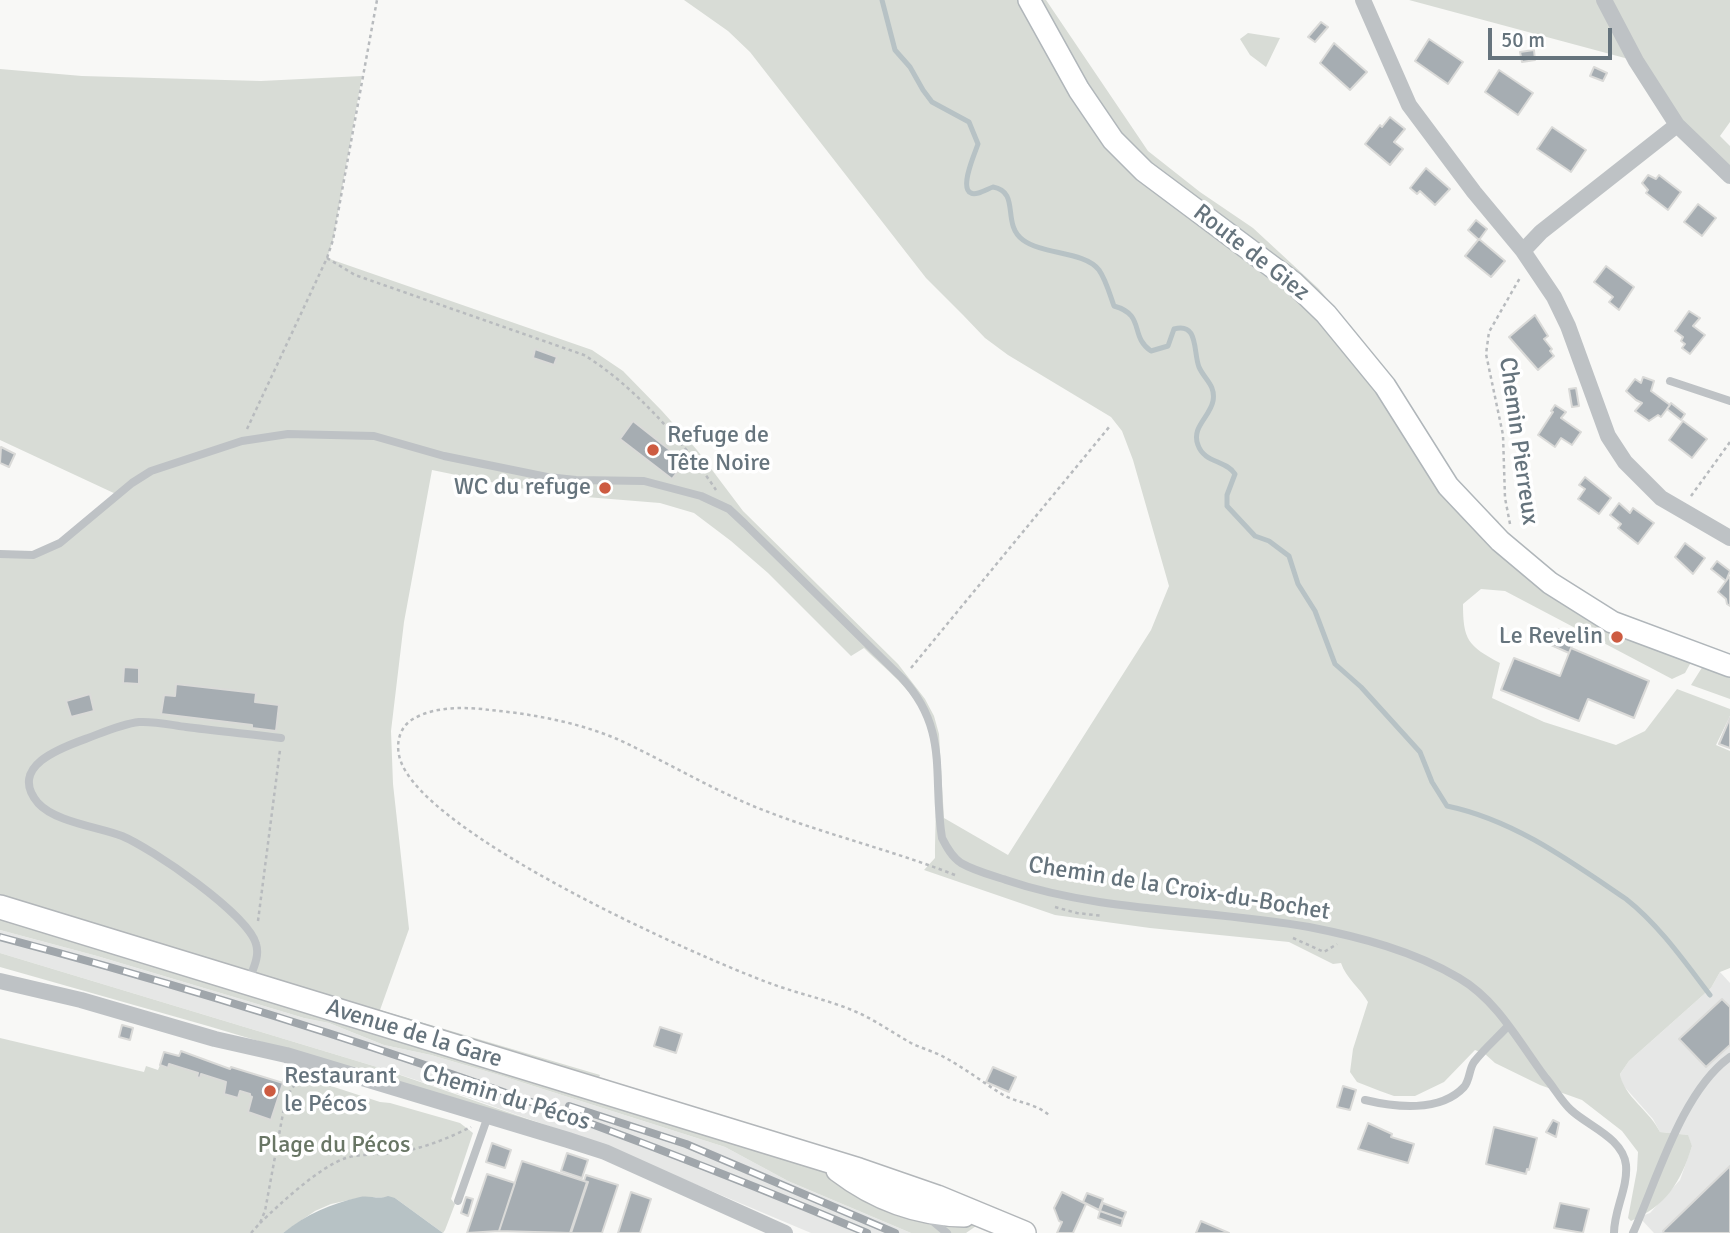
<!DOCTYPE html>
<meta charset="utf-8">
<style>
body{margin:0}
#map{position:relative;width:1730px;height:1233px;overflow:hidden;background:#f8f8f6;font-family:Signika,sans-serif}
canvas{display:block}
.scale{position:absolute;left:1488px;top:28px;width:124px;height:32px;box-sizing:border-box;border:4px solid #66747d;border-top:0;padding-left:9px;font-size:21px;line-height:24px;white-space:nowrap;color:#66747d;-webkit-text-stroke:5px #fff;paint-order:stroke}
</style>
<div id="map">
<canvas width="1730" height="1233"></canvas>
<div class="scale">50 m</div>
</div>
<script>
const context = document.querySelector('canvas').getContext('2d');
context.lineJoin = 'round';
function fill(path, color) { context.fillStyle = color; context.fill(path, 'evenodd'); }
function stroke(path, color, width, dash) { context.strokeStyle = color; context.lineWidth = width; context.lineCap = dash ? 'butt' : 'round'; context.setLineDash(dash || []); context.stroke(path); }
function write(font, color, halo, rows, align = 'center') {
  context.font = font + ' Signika,sans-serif'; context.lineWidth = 7; context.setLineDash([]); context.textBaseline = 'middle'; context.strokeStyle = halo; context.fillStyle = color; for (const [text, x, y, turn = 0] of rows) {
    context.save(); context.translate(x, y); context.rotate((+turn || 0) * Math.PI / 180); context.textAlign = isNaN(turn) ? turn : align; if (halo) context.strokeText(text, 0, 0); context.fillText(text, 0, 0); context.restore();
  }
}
const built = new Path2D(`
 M0,930l97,26 207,62 25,5 55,22 47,10 68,20 226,72 63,34 123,52h-100l-204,-86 -140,-50 -90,-30 -377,-114z
 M1720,972l10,11v250h-76l-15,-16 11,-4 30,-33 12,-34 -5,-11 -27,-3 -7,-13 -31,-35 -2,-10 9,-13 82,-73z`);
const green = new Path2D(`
 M684,0h362l102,151 52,41 53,36 66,61 76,92 67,107 37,34 -2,26 93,64 105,43 -10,18 -13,6 -167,-88 -24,-2 -18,15c0,36 5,42 37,59l-8,35 52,24 72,23 29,-14 32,-42 53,20v7l-14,29 14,6v217l-10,4 -9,16 -82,73 -9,13c4,23 30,37 40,58l28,3 4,11c-11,36 -26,60 -61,75l-3,-3 9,-48 1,-18 -16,-21 -40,-31 -42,-15 -45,-22 -10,-9 -10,-4 -31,32 -29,14h-21l-14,-5 -23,-9 -7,-10 3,-23 15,-47c-8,-14 -22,-24 -27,-39l-8,1 -44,-22 -139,-14 -95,-13 -131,-45 11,-12c0,-46 7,-115 -18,-155 -14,-21 -36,-38 -53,-55l-13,8 -83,-83 -37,-32 -37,-28 -34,-10 -111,-9 -117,-24 -28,152 -13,109 2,53 16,145 -29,81 220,65 -5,14 280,76 124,45 -33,23h-55l-123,-52 -63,-34 -226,-72 -68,-20 -47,-10 -55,-22 -25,-5 -207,-62 -97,-26v-376l20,2 30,-8 68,-53 -118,-55v-371l82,7 179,5 101,-5 -29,164 -6,18 265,92 31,21 39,40 35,39 46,61 155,153 27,35 9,17 5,18 5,84 64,37 143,-225 18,-44 -36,-126 -11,-29 -11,-14 -103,-62 -23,-17 -22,-23 -37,-37 -176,-226 -22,-21z
 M1409,0h321v122l-10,14 10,10v30l-53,-51 -41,-64z
 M1248,33l32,5 -14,29 -16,-12 -10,-16z
 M1708,658l22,8v33l-39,-14z
 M0,953l377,114 194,67 -363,-108 -208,-59z
 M0,1038l144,34 2,-6 12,4 2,-5 8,2 1,-3 29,9 -1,3 3,2 1,-4 25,8 -2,12 16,-3 10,3 2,3 -4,15 23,7 14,-48 95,31 10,1 70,20 13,10 -22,66 4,5 -10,26 -2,3 -48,-35 -32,-1 -32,7 -16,7 -32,22h-283z`);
const water = new Path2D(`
 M388,1196l7,2 48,35h-160c24,-19 47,-29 77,-36 9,-2 19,3 28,-1z`);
const stream = new Path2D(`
 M882,0l13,50 15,17 13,23 9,12 37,20 9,22c-3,9 -19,44 -7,49 5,3 16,-4 22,-6 28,5 8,37 30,53 20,15 61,11 76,30 7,10 11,25 15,36 32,9 15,30 37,45l17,-5 6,-17c25,-7 19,23 25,38 5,12 17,18 14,34 -3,16 -22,26 -15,44 6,18 28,15 37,29l-8,21v11l28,30 14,5 20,15 9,28 17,27 20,53 26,23 59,65 12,30 15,24c67,14 123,55 179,93 33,26 58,62 84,96`);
const building = new Path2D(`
 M1321,22l7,5 -13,15 -7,-5z
 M1429,39l34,23 -15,22 -33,-23z
 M1334,43l33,29 -17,18 -30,-27z
 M1534,50l1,10 -13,2 -2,-10z
 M1594,67l13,6 -4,8 -13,-5z
 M1499,70l34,23 -15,22 -33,-23z
 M1390,117l15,12 -11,13 9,7 -13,16 -25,-21 15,-19 2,2z
 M1552,127l34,23 -15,22 -34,-23z
 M1426,168l24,21 -15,16 -15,-14 -3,3 -7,-6z
 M1648,175l8,4 3,-4 22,17 -13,18 -22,-17 2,-3 -6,-7z
 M1698,204l18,14 -14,18 -18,-14z
 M1476,220l11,9 -8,11 -11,-10z
 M1479,239l26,22 -14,16 -26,-21z
 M1606,266l28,21 -15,23 -10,-8 4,-5 -19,-15z
 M1689,311l11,7 -7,8 12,9 -15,19 -8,-6 3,-4 -4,-3 2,-4 -8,-6z
 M1535,315l13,21 -4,3 8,10 -2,2 4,5 -16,14 -29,-33z
 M535,349l22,8 -3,8 -21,-7z
 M1643,377l11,4 -3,10 19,14 -9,12 -3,-2 -9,6 -14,-10 7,-8 -6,-3 -10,-9 9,-12 6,4z
 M1576,388l3,18 -7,1 -3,-18z
 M1671,403l14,11 -4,6 -14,-11z
 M1555,405l11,7 -5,6 20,14 -9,13 -11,-7 -6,9 -17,-12 15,-23 -2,-1z
 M633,421l52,41 -13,17 -52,-40z
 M1683,421l24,18 -15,19 -23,-18z
 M1,447l14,7 -6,13 -9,-4z
 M1585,477l26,21 -12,16 -21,-15 7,-10 -6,-4z
 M1619,503l11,10 3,-5 21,15 -16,21 -20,-16 3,-4 -11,-9z
 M1685,543l20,15 -12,16 -18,-17z
 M1717,561l13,10 -4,10 -15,-12z
 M1729,577l1,1v28l-3,-2 -1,-5 -8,-7z
 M1557,629l19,7 -7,17 -18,-8z
 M1571,648l78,33 -15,37 -46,-19 -9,22 -78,-31 13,-32 46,18z
 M124,667l15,1v16l-16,-1z
 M176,684l80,9 -1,9 24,3 -3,26 -24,-3v-3l-91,-11 3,-19 11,1z
 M90,694l4,17 -23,6 -5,-16z
 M1730,718v30l-11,-4z
 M1722,999l8,8v38l-24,22 -27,-28z
 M122,1025l11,3 -3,12 -11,-3z
 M660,1027l22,7 -6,19 -22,-7z
 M181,1051l49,18 1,-2 52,16 -12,37 -23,-8 4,-15 -2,-1v-2l-10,-3 -2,7 -14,-4 2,-12 -25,-8 -1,4 -3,-1 1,-4 -29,-9 -1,4 -8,-3 4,-13 15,4z
 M993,1067l23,10 -7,15 -23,-10z
 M1343,1086l13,4 -6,20 -13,-3z
 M1553,1120l6,3 -3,14 -10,-5z
 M1368,1123l24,11 -1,3 23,7 -6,19 -50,-14z
 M1494,1127l43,11 -8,32 -2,-1 -1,5 -40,-10z
 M492,1143l19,7 -6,18 -19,-6z
 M567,1153l21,7 -6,18 -21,-7z
 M522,1161l65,21 -17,51 -71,-2z
 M1730,1166v67h-66l-1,-2z
 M487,1174l28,9 -16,48 -32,2z
 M586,1175l32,10 -16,48h-31l17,-51 -4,-1z
 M631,1192l20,7 -11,34h-22z
 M1062,1192l24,12 -13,29h-16l5,-11 -3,-1 -5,-13z
 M1087,1193l16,6 -4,11 -16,-8z
 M466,1197l7,2 -5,17 -7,-3z
 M1103,1203l23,9 -3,7 -23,-8z
 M1560,1203l29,6 -6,24 -29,-5z
 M1100,1211l23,8 -2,7 -23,-8z
 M1201,1221l28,12h-33z`);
const path = new Path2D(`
 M327,258l28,17 229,80c48,29 101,88 132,135
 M247,429l80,-171 6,-18 44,-240
 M1691,496l39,-54
 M1510,524l-5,-26 -2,-63 -17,-81 3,-22 32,-56
 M911,668l199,-242
 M955,875c-66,-26 -136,-42 -202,-69 -47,-20 -90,-46 -136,-67 -40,-17 -85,-25 -127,-29 -23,-3 -54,-4 -75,8 -15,7 -20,25 -15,41 23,75 295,197 372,225 30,11 62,17 91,31 16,8 32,19 48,28 10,5 21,8 31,13 21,11 39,25 58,37 17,11 35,9 50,23
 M1055,907l22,6 26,3
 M258,921l22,-171
 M1293,938l31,14 13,-8
 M260,1223c21,-20 59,-56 86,-65 17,-5 37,-3 54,-6 24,-4 49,-14 71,-25
 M251,1233l9,-10 5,-12 21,-114 15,-21`);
const lane = new Path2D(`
 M1670,381l60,20
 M0,554l33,1 27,-12 72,-60 19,-12 91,-30 46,-7 86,2 70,20 103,21 29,3 68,1 57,15 28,13 16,15 157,154c48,52 30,98 40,160 5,10 10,19 19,25 14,8 30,12 45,17 97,33 203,29 303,47 51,10 105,24 150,51 38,22 60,64 86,99 9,10 16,24 26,33 17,16 52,28 55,55 2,23 -12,45 -12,68
 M249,980c4,-11 11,-24 7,-36 -8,-30 -105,-96 -134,-108 -24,-9 -67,-14 -84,-33 -31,-37 25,-56 50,-65 16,-6 34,-14 51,-16 15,-1 32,3 47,5 32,4 64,7 95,11
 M1365,1100c29,7 75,13 99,-13 6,-7 5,-18 10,-25 10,-13 23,-24 34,-36
 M458,1201l30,-85
 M930,1219l17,14
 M1633,1233c24,-53 49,-142 97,-176`);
const street = new Path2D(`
 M1363,0l46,105 65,87 49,59
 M1604,0l32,61 41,64 53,51
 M1677,125l-136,107 -18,19 31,46 14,29 40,110 17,26 36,36 69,40
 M0,981l81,19 134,39 71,16 282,85 37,12 180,81`);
const secondary = new Path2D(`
 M1029,0l50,90 34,50 31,31 150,112 32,31 59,72 63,100 52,55 50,42 62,39 118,44`);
const primary = new Path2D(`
 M0,907l859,263 78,27 87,36
 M838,1170c38,29 79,44 126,45`);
const rail = new Path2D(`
 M0,937c295,78 586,177 867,296
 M569,1106l117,38 209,89`);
const markers = [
 [653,450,7,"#cd5b41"],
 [605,488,7,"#cd5b41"],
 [1617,637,7,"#cd5b41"],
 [270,1091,7,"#cd5b41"]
];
const streetNames = [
 ["Route de Giez",1251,253,38],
 ["Chemin Pierreux",1518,441,82],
 ["Chemin de la Croix-du-Bochet",1179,889,9],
 ["Avenue de la Gare",414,1034,17],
 ["Chemin du Pécos",506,1098,17]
];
const poiNames = [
 ["Refuge de",667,436],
 ["Tête Noire",667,464],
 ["WC du refuge",591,488,"right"],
 ["Le Revelin",1603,637,"right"],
 ["Restaurant",284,1077],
 ["le Pécos",284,1105]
];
const parkNames = [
 ["Plage du Pécos",334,1146]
];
fill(built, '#e6e7e6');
fill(green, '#d8dcd6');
fill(water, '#b7c2c5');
stroke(stream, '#b7c2c5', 5);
fill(building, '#a6adb2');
stroke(building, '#dadad8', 2);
stroke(secondary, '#b0b6ba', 24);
stroke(primary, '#b2b6b9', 26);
stroke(path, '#b8bbbe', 2.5, [3.5, 3.5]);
stroke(lane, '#bec2c5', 8);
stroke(street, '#bec2c5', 16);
stroke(secondary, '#fff', 21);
stroke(primary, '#fff', 23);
stroke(rail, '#a0a6ab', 8);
stroke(rail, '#fff', 5, [16]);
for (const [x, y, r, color] of markers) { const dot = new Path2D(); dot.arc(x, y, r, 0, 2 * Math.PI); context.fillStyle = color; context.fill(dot); stroke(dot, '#fff', 2.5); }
write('24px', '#66747d', '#fff', streetNames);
write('24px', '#66747d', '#fff', poiNames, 'left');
write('24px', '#697665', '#fff', parkNames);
</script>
